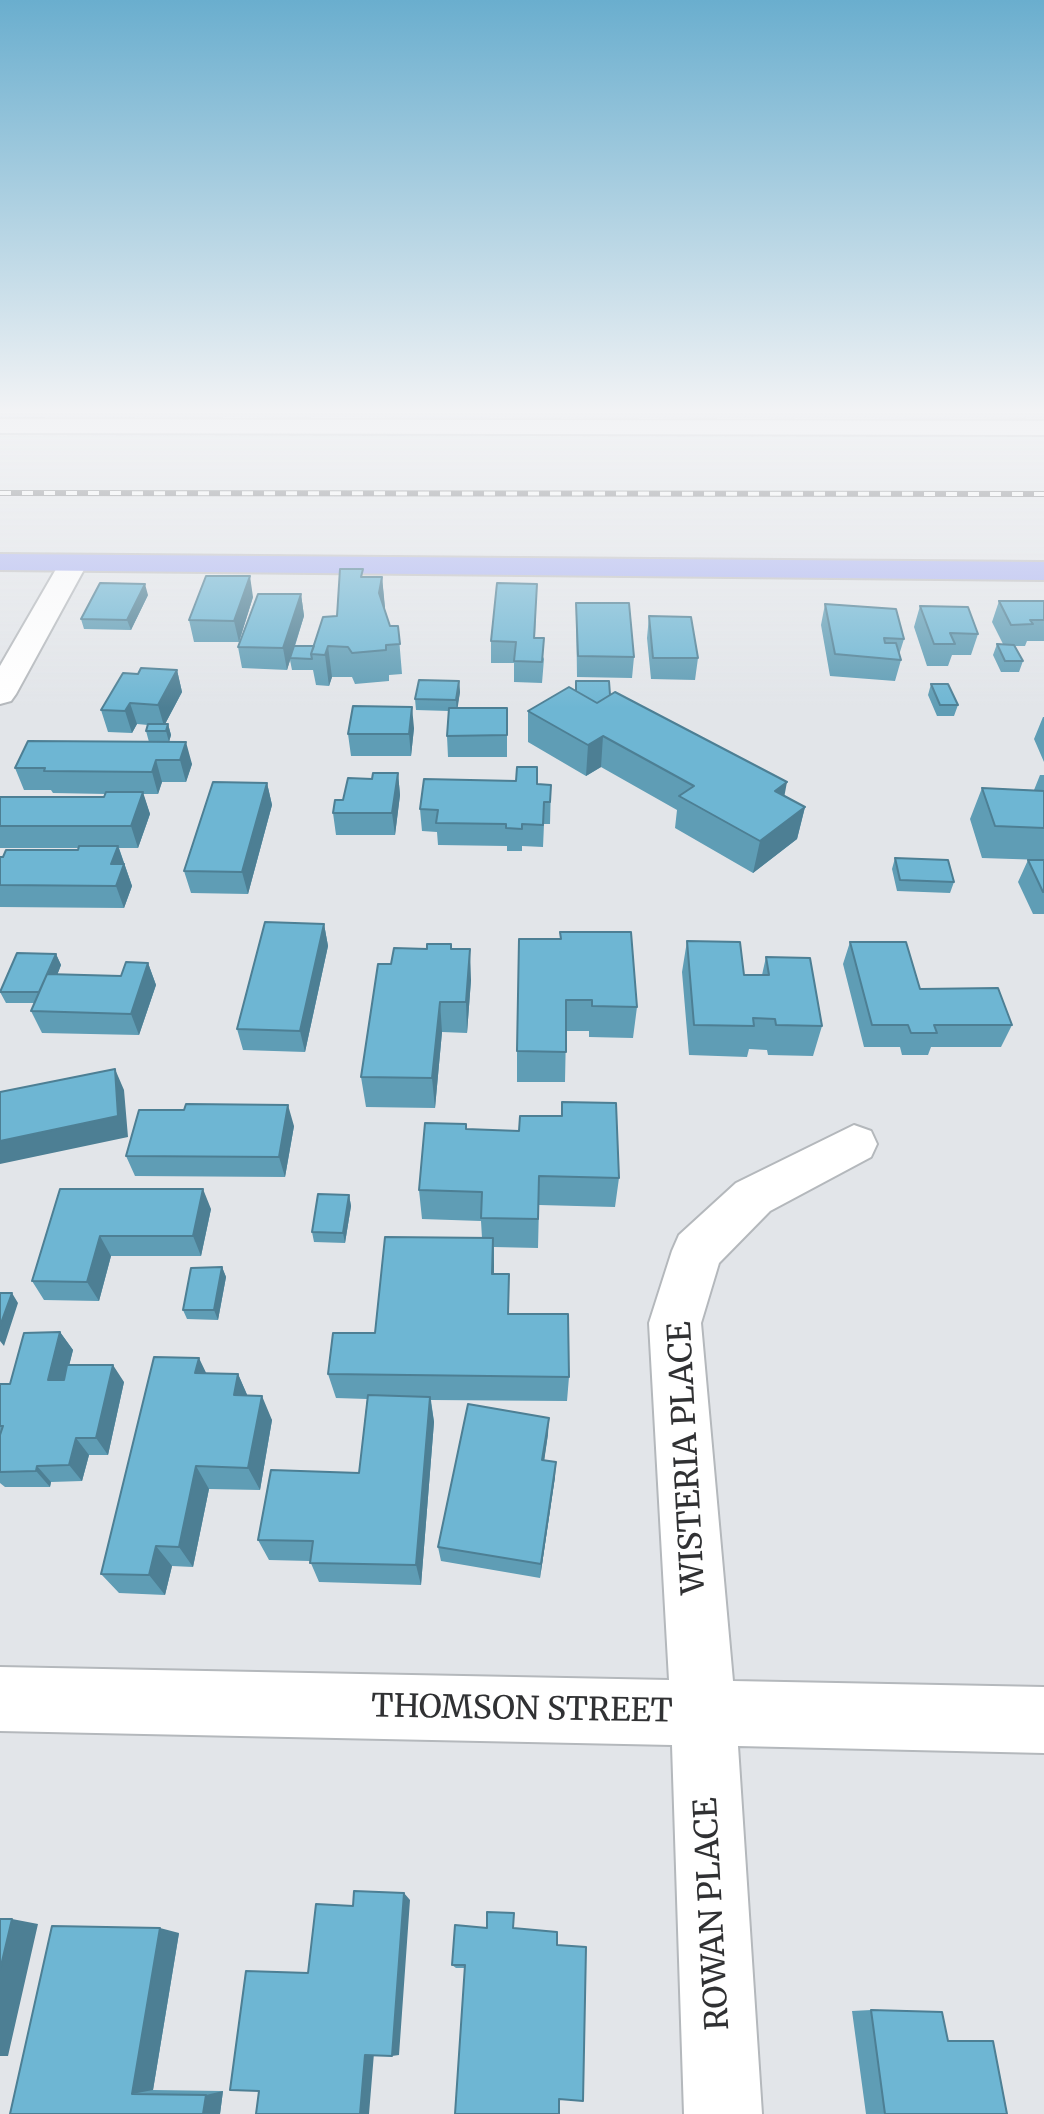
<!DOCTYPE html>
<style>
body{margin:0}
canvas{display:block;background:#e2e5e9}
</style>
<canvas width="1044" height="2114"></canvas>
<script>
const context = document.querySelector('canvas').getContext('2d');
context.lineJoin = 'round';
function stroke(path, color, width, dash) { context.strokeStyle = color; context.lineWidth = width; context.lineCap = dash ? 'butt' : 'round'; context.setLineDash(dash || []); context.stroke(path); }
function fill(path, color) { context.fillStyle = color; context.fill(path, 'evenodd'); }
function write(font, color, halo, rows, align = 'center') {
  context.font = font + ' Merriweather,serif'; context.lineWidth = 6; context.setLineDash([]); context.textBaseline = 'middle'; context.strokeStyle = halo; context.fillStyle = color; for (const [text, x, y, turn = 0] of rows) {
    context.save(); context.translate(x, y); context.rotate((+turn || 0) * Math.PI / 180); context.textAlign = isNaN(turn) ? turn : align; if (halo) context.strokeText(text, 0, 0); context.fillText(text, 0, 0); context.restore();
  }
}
const street = new Path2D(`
 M0,419l1044,2v14l-1044,-2z
 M73,556l10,2 4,6 -71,130 -5,7 -11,3v-38l59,-102 4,-6z
 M854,1125l17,6 6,13 -6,13 -101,54 -51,52 -18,60 32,358 311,6v66l-306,-7 24,368h-78l-12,-369 -672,-14v-64l669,13 -20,-357 23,-72 7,-16 57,-52z`);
const highway = new Path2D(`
 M0,554l1044,8v18l-1044,-10z`);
const rail = new Path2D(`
 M0,493l1044,1`);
const wall = new Path2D(`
 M363,577h19l3,34 5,15h8l4,48 -13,1v6l-34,3 -3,-7h-20l-3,9 -13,-1 -3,-15h-21l-2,-10 -3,10 -45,-2 -4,-21 63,-53 3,22 -9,30h19l23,-30z
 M148,595l-17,35 -47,-1 -3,-10z
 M253,597l-14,45h-45l-5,-22z
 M999,601h45v40h-17l-2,5h-10l8,15 -4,11h-18l-8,-17 4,-11h6l-11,-22z
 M576,603l58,54 -2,21 -55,-1z
 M825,604l79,35 -5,16 2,5 -6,21 -65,-5 -9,-51z
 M536,605l-1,33 9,21 -2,24 -28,-1v-19h-23v-22z
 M920,606l58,28 -7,21h-19l-4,11h-21l-13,-39z
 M649,616l49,42 -3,22 -44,-1 -4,-41z
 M177,670l5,22 -17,32h3l3,11 -2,7 23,22 -6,18h-24l-4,12h-15l7,20 -12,34h-19l13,38 -8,22 -124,-1v-50l78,-7 1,-2h-79v-51h104l2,-3 -53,-1 -2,-3h-27l-9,-22 134,-26 -3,-11 2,-6 -11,-1 -5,9 -24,-1 -7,-22 37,-36z
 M459,681l1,11 -3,16h50v49h-59l-1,-21 2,-25 -33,-1 -1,-11z
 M931,684l27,21 -4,11h-17l-9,-21z
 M575,691l35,4 195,112 -8,32 -44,34 -78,-45 2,-18 -76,-43 -15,9 -58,-34v-31z
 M1043,717h1v45l-10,-23z
 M414,728l-3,28h-60l-3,-22z
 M398,773l2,22 -5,40h-59l-3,-22 10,-13 29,-21z
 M1040,775h4v139h-11l-15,-32 10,-22h15l-61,-2 -12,-39 12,-31 52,2z
 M267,783l5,22 -24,89 -57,-1 -7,-22z
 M537,784l14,1 -1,39h-6l-1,23 -21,-1v5h-15v-5l-69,-1 -1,-13 -15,-1 -2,-22z
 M895,858l59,24 -4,11 -53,-2 -5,-22z
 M324,924l4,22 -23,106 -62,-2 -6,-21z
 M560,932l77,75 -4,31 -44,-1v-6h-23l-1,51h-48v-31l43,-112z
 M687,941l57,34h18l4,-18 56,69 -9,30 -45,-1 -1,-5 -18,-1 -2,8 -58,-2 -7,-83z
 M850,942l70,47 92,36 -11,22h-70l-3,8h-26l-2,-8h-36l-21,-83z
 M451,944l1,5 19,31 -4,53 -25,-1 -7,76 -69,-1 -5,-30 30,-113 36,-15z
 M56,954l5,11 -4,10 64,1 27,-13 8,22 -17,50 -97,-2 -11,-22 4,-8h-29l-6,-11z
 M294,1126l-9,51 -150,-1 -9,-20z
 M467,1129l152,49 -4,29 -76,-2 -1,43 -44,-1v27l15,40 60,63 -2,24 -136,-1 3,22 -13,163 -102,-3 -9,-21 -41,-1 -11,-20 101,-67 8,-74 -31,-1 -8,-24 154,-136 -1,-17 -59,-2 -3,-29z
 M60,1189l151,20 -10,47h-90l-12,45 -55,-1 -12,-19z
 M349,1195l2,11 -6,37 -31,-1 -2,-10z
 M222,1267l4,10 -8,43 -31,-1 -4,-9z
 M60,1332l13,18 -4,15 55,17 -16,73h-19l-7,26 -31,1 -1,5h-45l-5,-4v-99h10z
 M206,1373l32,1 9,21 25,25 -12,70 -51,-1 -16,78 -21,-1 -7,29 -46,-2 -18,-19z
 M548,1434l-4,26 11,17 -15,101 -99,-17 -3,-14z
 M514,1913l-49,55h-9l-4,-3 35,-37z
 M179,1933l-26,157 70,1 -3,23h-210z
 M871,2010l77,30 45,1 14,73h-141l-14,-103z`);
const shadedWall = new Path2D(`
 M250,576l3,21 -14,45 -5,-21z
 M382,577l3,30 -3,16 -3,-30z
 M145,584l3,11 -17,35 -4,-10z
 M301,594l3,22 -17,54 -4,-22z
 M328,646l4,31 -3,9 -4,-31z
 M177,670l5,22 -18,34 -6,-21z
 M459,681l1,11 -3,20 -1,-12z
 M130,703l7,21 -5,9 -7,-22z
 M412,707l2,21 -3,28 -2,-22z
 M168,724l3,11 -2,7 -3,-11z
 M603,736l-2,31 -15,9 2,-31z
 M186,742l6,22 -6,18 -6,-22z
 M156,760l6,22 -4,12 -6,-22z
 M398,773l2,22 -5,40 -3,-22z
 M787,782l-6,32 -6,-23z
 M267,783l5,22 -24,89 -6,-22z
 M143,792l7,22 -12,34 -7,-22z
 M805,807l-8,32 -44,34 7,-32z
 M118,846l14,40 -8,22 -8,-22 -5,-22z
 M324,924l4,22 -23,106 -5,-21z
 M470,949l1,31 -4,53 -1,-31z
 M56,954l5,11 -15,39 -5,-12z
 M148,963l8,22 -17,50 -8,-21z
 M440,1002l2,30 -7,76 -3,-30z
 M115,1069l9,21 4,47 -128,27v-23z
 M288,1105l6,21 -9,51 -6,-20z
 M203,1189l8,20 -10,47 -8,-20z
 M349,1195l2,11 -6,37 -2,-10z
 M100,1236l11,20 -12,45 -12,-19z
 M493,1238l1,28 -1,35 -1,-27z
 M222,1267l4,10 -8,43 -4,-10z
 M12,1293l6,10 -14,43 -4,-5v-15z
 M60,1332l13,18 -12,48 -13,-18z
 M199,1358l12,25 -16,-10z
 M113,1365l11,17 -16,73 -12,-17z
 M238,1374l11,25 -15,-4z
 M262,1396l10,24 -12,70 -12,-22z
 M430,1397l4,25 -13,163 -5,-20z
 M549,1418l-1,16 -6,42v-16z
 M76,1438l13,17 -7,26 -13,-16z
 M556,1462l-1,15 -15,101 1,-14z
 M37,1466l14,16 -1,5 -14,-16z
 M196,1466l13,23 -16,78 -14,-20z
 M156,1546l16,20 -7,29 -16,-20z
 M404,1893l6,7 -11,155 -7,1z
 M12,1919l26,5 -30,132h-8v-86z
 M160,1928l19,5 -26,157 -21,4z
 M374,2053l-5,61h-9l5,-59z
 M223,2091l-3,23h-17l3,-19z`);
const building = new Path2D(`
 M340,569h23l-2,8h21l-3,16 11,33h8l2,18 -14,1v5l-34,3 -4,-6 -20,-1 -3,9 -14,-1 12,-37 14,-1z
 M206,576h44l-16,45 -45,-1z
 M100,583l45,1 -18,36 -46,-1z
 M497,583l40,1 -3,54h10l-2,24 -28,-1 2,-19 -25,-1z
 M258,594h43l-18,54 -45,-1z
 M999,601h45v19h-14l3,4 -22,1z
 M576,603h53l5,54 -56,-1z
 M825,604l71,5 8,30 -20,-1 1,5h11l5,17 -66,-6z
 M920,606l48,1 10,27 -28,-1 5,11h-21z
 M649,616l42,1 7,41h-45z
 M997,644l17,1 9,16h-18z
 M294,646h20l-3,8 1,5 -22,-1z
 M141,668l36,2 -19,35 -28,-2 -5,8 -24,-1 22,-37 15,1z
 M419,680l40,1 -3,19 -41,-1z
 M576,681h33l1,14 -13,8 -21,-12z
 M931,684h17l10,21h-18z
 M569,687l28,16 18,-11 172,90 -12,9 30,16 -45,34 -81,-45 15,-10 -91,-50 -15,9 -60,-34z
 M353,706l59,1 -3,27h-61z
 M449,708h58v27l-60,1z
 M148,724h20l-2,7h-20z
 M28,741l158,1 -6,18h-24l-4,12 -108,-1 1,-3h-30z
 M517,767h20v17l14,1 -1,17h-6l-1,23 -21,-1v5l-16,-1v-4l-70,-1 2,-13 -18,-1 4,-30 92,2z
 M373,773h25l-6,40h-59l2,-13h8l5,-22 24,1z
 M213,782l54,1 -25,89 -58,-1z
 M982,788l62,3v37l-49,-2z
 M106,792h37l-12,34h-131v-29h104z
 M79,846h39l-7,18h13l-8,22 -116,-1v-28h3l3,-7h72z
 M895,858l53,2 6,22 -54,-2z
 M1028,860h16v32h-1z
 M265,922l59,2 -24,107 -63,-2z
 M560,932h71l6,75 -45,-1v-6h-26v52l-49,-1 2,-112h42z
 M687,941l53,1 4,33h25l-3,-18 44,1 12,68 -46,-1 -1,-6 -22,-1 1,8 -60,-1z
 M850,942h56l14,47 78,-1 14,37h-78l3,8h-26l-3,-8h-36z
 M427,944h24v5h19l-4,53h-26l-8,76 -71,-1 17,-113h13l3,-16 33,1z
 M17,953l39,1 -17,38h-39z
 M126,962l22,1 -17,51 -100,-3 16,-37 74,2z
 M115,1069l3,47 -118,25v-49z
 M562,1102l54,1 3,75 -80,-2 -1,43 -57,-1 1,-26 -63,-2 6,-67 41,1v5l53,2 1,-15h42z
 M186,1104l102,1 -9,52 -153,-1 13,-46h45z
 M60,1189h143l-10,47h-93l-13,46 -55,-1z
 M318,1194l31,1 -6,38 -31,-1z
 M385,1237l108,1 -1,36h17l-1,40h60l1,63 -241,-3 5,-41h42z
 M222,1267l-8,43h-31l8,-42z
 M0,1293h12l-12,33z
 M60,1332l-12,48h16l3,-15h46l-17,73h-20l-7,27 -32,1 -1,5 -36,1v-37l3,-9h-3v-42h10l14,-51z
 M154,1357l45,1 -4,15 43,1 -4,21 28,1 -14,72 -52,-2 -17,81 -23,-1 -7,29 -48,-1z
 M368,1395l62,2 -14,168 -106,-2 3,-22 -55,-1 13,-70 88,3z
 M468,1404l81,14 -7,42 14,2 -15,102 -103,-17z
 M354,1891l50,2 -12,163 -27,-1 -5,59h-104l3,-23 -29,-1 16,-119 62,2 8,-69 37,2z
 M487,1912l27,1 -1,15 44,4v13l29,2 -3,154 -24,-2v15h-104l10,-149h-13l3,-40 32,3z
 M0,1919h12l-12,51z
 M52,1926l108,2 -28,166 74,1 -3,19h-193z
 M871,2010l71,2 6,29h45l14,73h-122z`);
const nearStreetnames = [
 ["WISTERIA PLACE",688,1458,-93],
 ["THOMSON STREET",522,1710,1],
 ["ROWAN PLACE",713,1914,-93]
];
stroke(street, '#b4b8bc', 4);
stroke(highway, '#c1c1c2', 4);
fill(street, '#fff');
fill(highway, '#aeb6f2');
stroke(rail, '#66686b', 6);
stroke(rail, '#fff', 4, [11]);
fill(wall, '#5f9db5');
fill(shadedWall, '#4d7f94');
fill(building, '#6eb6d3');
stroke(building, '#4d7f94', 2);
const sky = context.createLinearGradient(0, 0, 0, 708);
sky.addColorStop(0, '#6aaece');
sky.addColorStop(0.58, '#f2f3f5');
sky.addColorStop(1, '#f2f3f500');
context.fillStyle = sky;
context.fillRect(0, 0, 1044, 708);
write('32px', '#303133', '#fff', nearStreetnames);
</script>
